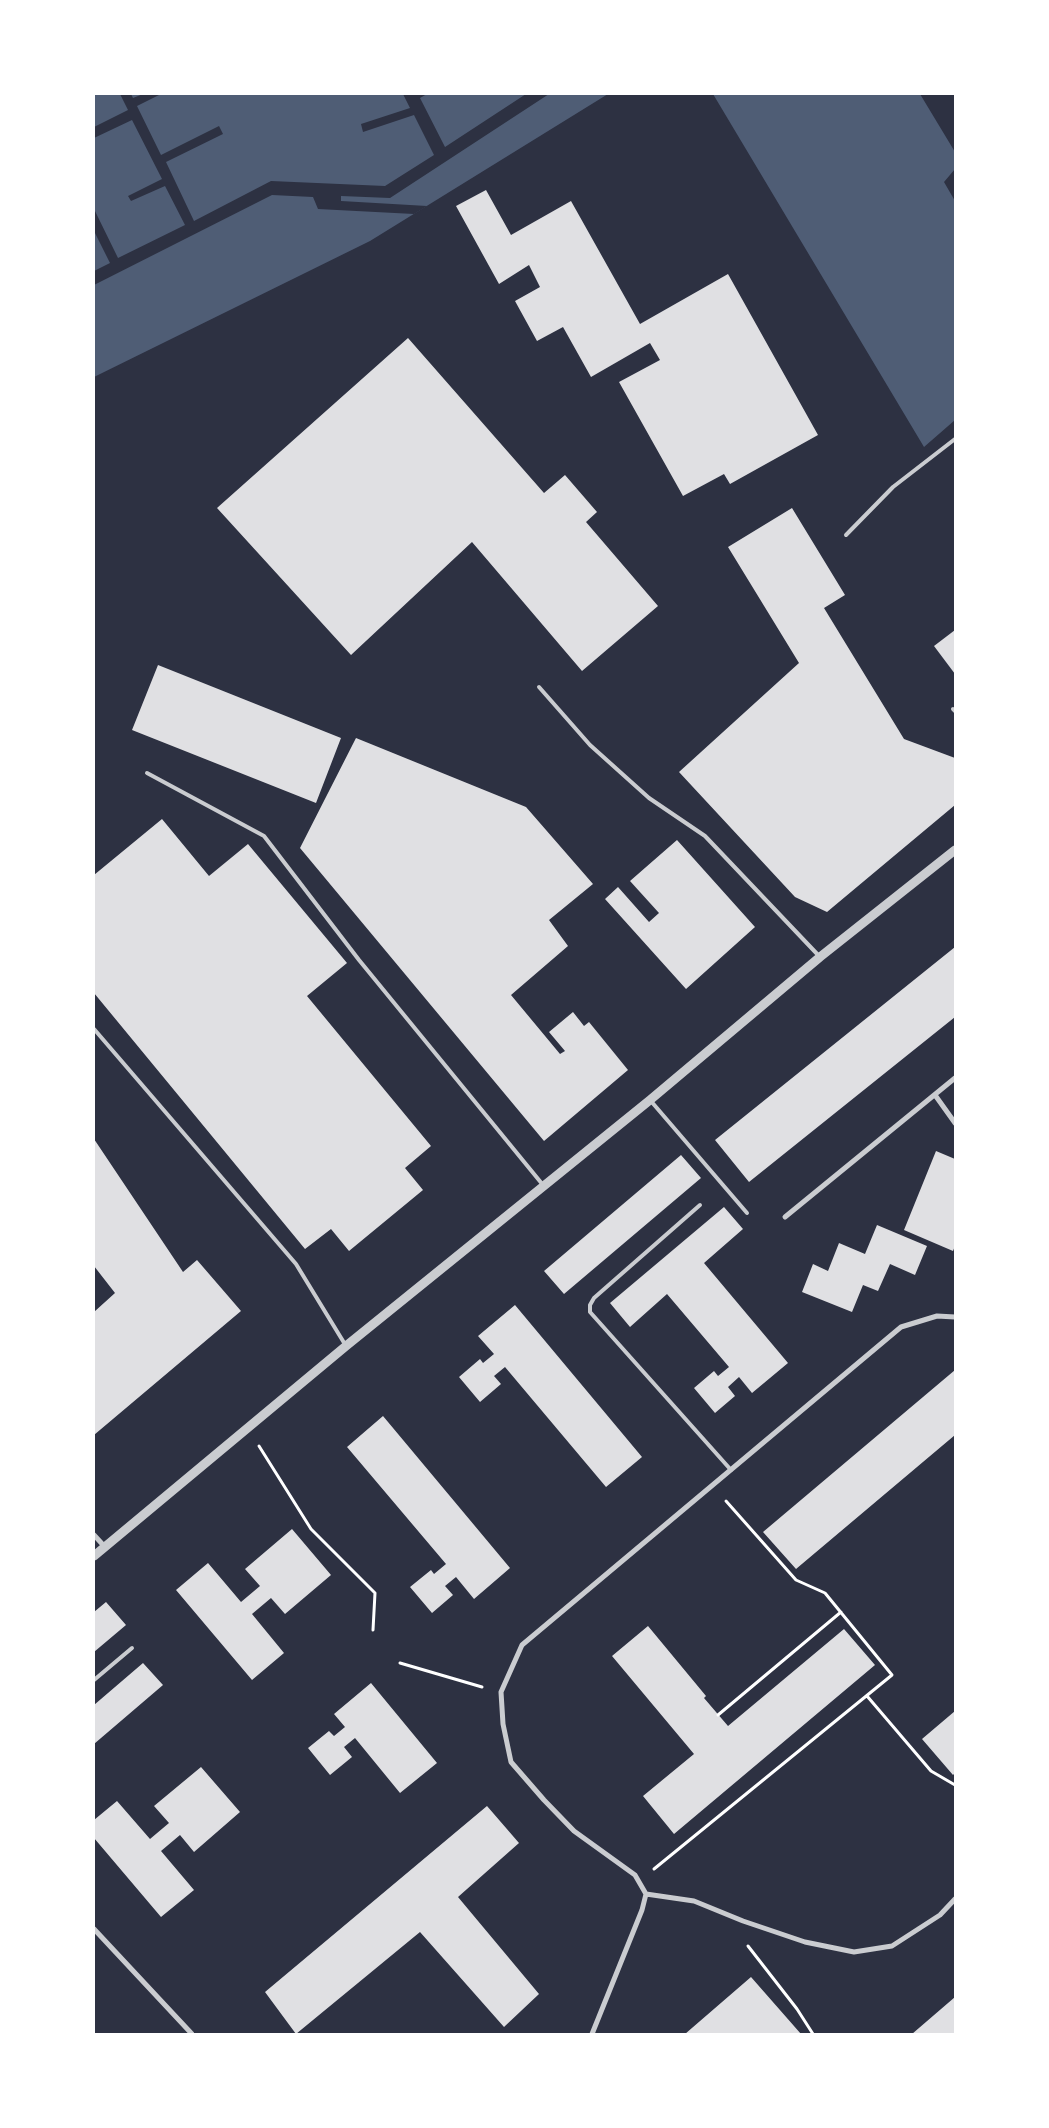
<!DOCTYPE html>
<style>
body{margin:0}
#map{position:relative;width:1049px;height:2128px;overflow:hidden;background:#2d3142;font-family:"Nunito Sans",sans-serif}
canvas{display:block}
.frame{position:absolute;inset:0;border:95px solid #fff;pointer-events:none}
</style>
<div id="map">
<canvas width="1049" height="2128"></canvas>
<div class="frame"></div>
</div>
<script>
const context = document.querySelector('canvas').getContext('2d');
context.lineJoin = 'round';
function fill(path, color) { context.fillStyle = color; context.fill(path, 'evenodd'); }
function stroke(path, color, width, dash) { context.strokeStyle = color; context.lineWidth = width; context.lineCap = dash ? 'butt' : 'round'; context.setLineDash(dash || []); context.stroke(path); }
const water = new Path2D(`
 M94,94h514l-238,147 -276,136z
 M713,94h207l35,58v17l-11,13 11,19v219l-31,27z`);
const pier = new Path2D(`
 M120,94h11l2,4 10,-4h18l-24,12 24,49 58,-29 4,8 -57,28 28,59 77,-40 114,5 49,-31 -20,-40 -51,17 -2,-8 49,-16 -7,-14h24l-7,4 25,49 81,-53h23l-159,104 -49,-2v5l86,5 -13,8 -96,-5 -5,-12 -41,-2 -178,90v-14l16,-8 -16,-32v-22l24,49 67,-33 -20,-39 -34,15 -3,-5 34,-17 -30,-59 -38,18v-11l34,-17z`);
const building = new Path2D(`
 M486,190l25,45 60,-34 69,123 88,-50 90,161 -88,49 -6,-10 -41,22 -64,-114 41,-22 -10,-17 -59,34 -28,-50 -26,14 -22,-40 25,-14 -11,-22 -30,19 -43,-78z
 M408,338l136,155 21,-18 32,37 -11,10 72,84 -76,65 -110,-129 -121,113 -134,-147z
 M792,508l53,87 -21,13 80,131 51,19v47l-128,107 -32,-15 -116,-125 120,-109 -71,-116z
 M955,630v44l-21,-28z
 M158,665l183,73 -25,65 -184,-73z
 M356,738l170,69 67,77 -44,36 19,26 -57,49 49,59 5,-3 -16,-19 24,-20 11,14 5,-4 39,48 -84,71 -244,-293z
 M162,819l47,57 39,-32 99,119 -40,33 124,150 -26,22 18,22 -74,61 -18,-22 -26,20 -211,-256v-118z
 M677,840l78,87 -69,62 -81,-90 13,-12 31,35 10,-9 -29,-32z
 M955,947v70l-206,165 -34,-42z
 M94,1139l89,133 14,-12 44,51 -147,124v-123l21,-19 -21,-27z
 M936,1151l19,8v87l-2,5 -49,-21z
 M681,1155l20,23 -137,116 -20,-23z
 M724,1207l19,22 -39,34 84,100 -36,30 -13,-16 -11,10 7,9 -20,17 -21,-25 20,-17 4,5 11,-9 -62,-73 -37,33 -20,-24z
 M877,1225l50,21 -12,29 -25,-11 -12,27 -15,-6 -11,27 -50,-20 11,-28 15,7 11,-28 26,11z
 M515,1305l127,152 -36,30 -101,-120 -11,9 7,8 -21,18 -21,-25 21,-18 3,4 11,-9 -16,-18z
 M955,1370v65l-159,134 -33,-37z
 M383,1416l127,152 -36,31 -18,-22 -11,9 8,9 -21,18 -22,-26 21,-17 3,4 12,-10 -99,-117z
 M292,1529l39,46 -46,39 -14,-16 -19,16 32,39 -32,27 -76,-90 32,-27 33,39 19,-16 -15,-17z
 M106,1602l20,23 -32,27v-40z
 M648,1626l58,70 -2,2 24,28 116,-97 31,36 -201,169 -31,-38 51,-42 -82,-98z
 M143,1663l20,22 -69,59v-39z
 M371,1683l66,80 -37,30 -45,-55 -11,9 8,10 -22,18 -22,-27 21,-17 5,5 11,-9 -11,-13z
 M955,1711v62l-2,2 -31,-36z
 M201,1767l39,45 -46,40 -14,-17 -19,16 33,39 -33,27 -67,-79v-18l23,-19 33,38 19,-16 -15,-17z
 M487,1806l32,37 -61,54 81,97 -35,33 -84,-95 -124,102 -31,-42z
 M751,1977l50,57h-116z
 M955,1997v37h-43z`);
const path = new Path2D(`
 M259,1446l52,83 64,64 -2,37
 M400,1663l82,24
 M867,1696l64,75 24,14
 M718,1715l123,-103
 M654,1869l238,-194 -67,-82 -29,-13 -70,-79
 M748,1946l49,63 16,25`);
const service = new Path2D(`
 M846,535l47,-48 62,-48
 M539,687l51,58 59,53 56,38 115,121
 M953,709l2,2
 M147,773l117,63 95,124 184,225
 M94,1029l202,235 50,82
 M650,1100l97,113
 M700,1205l-106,93 -4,7v7l141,158
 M94,1680l38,-32`);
const minor = new Path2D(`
 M935,1095l20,28
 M785,1217l170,-139
 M94,1535l11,12
 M646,1894l-11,-19 -61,-44 -30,-31 -33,-38 -8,-38 -2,-32 21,-47 379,-318 36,-11 18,1
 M646,1894l48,7 49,20 62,21 49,10 38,-6 48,-31 15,-16
 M94,1929l98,105
 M592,2034l50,-124 4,-16`);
const tertiary = new Path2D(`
 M94,1556l252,-210 304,-246 170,-143 135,-107`);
fill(water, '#4f5d75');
fill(pier, '#2d3142');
fill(building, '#e0e0e3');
stroke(path, '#fff', 3);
stroke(service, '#caccd0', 4);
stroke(minor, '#caccd0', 5);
stroke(tertiary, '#caccd0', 9);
</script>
